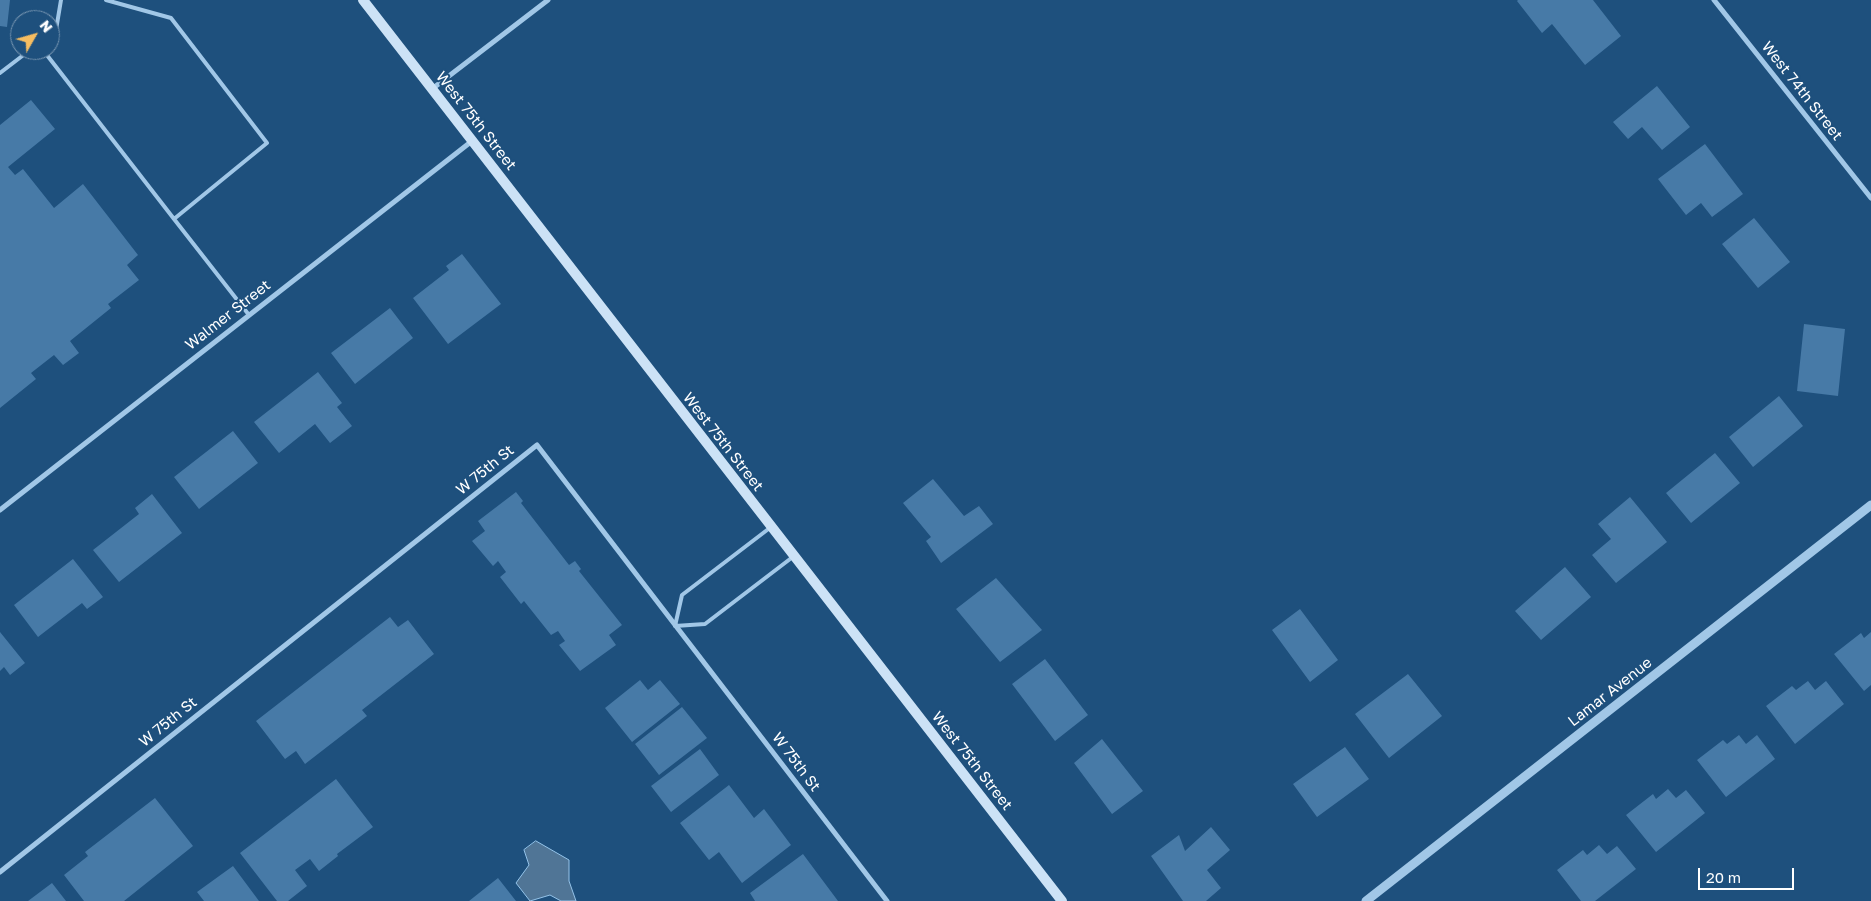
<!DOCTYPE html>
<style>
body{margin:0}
#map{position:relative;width:1871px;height:901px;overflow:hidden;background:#1e507d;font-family:"Golos Text",sans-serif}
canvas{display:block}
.north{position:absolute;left:10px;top:10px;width:50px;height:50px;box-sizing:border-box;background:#1e507d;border:1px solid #7896b1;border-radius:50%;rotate:52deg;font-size:14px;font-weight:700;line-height:20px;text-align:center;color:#fff}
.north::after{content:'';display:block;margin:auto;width:18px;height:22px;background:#f6bd61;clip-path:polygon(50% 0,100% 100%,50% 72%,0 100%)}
.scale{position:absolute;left:1698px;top:868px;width:96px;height:22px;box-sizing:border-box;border:2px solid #fff;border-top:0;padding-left:6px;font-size:15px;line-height:18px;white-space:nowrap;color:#fff;-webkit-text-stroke:4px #1e507d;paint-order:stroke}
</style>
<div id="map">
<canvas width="1871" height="901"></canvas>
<div class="north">N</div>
<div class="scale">20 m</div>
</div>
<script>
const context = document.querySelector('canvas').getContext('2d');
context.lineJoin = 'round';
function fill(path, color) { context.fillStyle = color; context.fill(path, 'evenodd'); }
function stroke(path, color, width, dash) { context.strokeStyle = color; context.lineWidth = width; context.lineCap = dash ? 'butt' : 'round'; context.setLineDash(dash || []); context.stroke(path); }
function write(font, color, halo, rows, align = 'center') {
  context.font = font + ' "Golos Text",sans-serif'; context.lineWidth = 4; context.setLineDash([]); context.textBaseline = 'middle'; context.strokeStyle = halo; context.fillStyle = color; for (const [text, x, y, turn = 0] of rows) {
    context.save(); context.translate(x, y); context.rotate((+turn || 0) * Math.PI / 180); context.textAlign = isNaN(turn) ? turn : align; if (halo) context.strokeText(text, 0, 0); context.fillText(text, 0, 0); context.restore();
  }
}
const water = new Path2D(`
 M536,841l33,19v21l7,20h-15l-11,-6 -20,6 -14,-18 13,-18 -5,-15z`);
const building = new Path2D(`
 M0,0h10l-3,27 -7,-1z
 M1518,0h75l28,36 -36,29 -33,-41 -10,9 -25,-32z
 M1657,86l33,41 -28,23 -20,-23 -14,12 -15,-17z
 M31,100l24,29 -47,38 7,8 8,-6 31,39 29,-24 55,71 -11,10 12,15 -31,24 3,4 -41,33 9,12 -16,12 -9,-10 -23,18 5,6 -36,29v-283z
 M1705,144l38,50 -31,23 -11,-14 -15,12 -28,-36z
 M1754,218l36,44 -32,26 -36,-44z
 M462,254l39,50 -53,40 -35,-46 36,-28 -3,-4z
 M390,308l23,30 -58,46 -24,-31z
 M1804,324l41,5 -7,67 -41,-5z
 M318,372l24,31 -5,4 15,19 -22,17 -15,-19 -36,29 -25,-31z
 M1779,396l24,30 -50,41 -24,-30z
 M233,431l25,32 -59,46 -25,-32z
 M1715,453l25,30 -49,40 -25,-30z
 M933,479l31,37 15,-10 14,18 -52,39 -15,-22 5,-4 -28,-34z
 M516,492l7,9 -2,2 48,62 6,-4 6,8 -2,2 43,54 -13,10 7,10 -36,26 -21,-26 6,-4 -7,-10 -7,4 -27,-34 -3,3 -21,-27 6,-5 -8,-11 -5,5 -21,-25 13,-10 -7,-10z
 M152,494l30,39 -63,49 -26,-32 46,-36 -4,-6z
 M1630,497l37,45 -51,41 -24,-28 19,-16 -13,-15z
 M73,559l30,38 -16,12 -5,-6 -44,34 -24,-32z
 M1565,567l26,30 -50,43 -26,-29z
 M996,578l46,52 -42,32 -44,-53z
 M1300,609l38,51 -28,22 -38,-52z
 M390,617l8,10 10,-7 26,34 -72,56 5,6 -62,48 -9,-13 -11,8 -29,-38z
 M0,632l25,31 -15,12 -6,-8 -4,4z
 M1871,632v53l-7,6 -30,-37 27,-21 3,5z
 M1045,659l43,56 -33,26 -43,-57z
 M1408,674l34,42 -53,42 -34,-44z
 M640,680l8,10 12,-10 20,24 -48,38 -27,-34z
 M1808,681l7,9 11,-9 18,23 -49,40 -29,-38 26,-20 4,4z
 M682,707l25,31 -48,37 -24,-31z
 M1739,735l7,9 11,-9 18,24 -49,38 -29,-37 26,-20 4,4z
 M1102,739l41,52 -31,23 -38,-51z
 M1345,747l24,32 -52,38 -24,-33z
 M700,749l19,26 -48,37 -20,-26z
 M336,779l37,48 -36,27 1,2 -19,15 -9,-12 -15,11 12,16 -19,15h-11l-37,-48z
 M729,785l25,33 10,-9 27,36 -49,38 -23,-31 -10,8 -29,-37z
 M1668,789l8,9 10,-8 19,23 -49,39 -30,-37 27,-21 3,5z
 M155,798l38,48 -69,55h-40l-20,-26 24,-19 -3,-4z
 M1211,827l19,23 -23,20 14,18 -15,13h-23l-32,-45 28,-21 6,16z
 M1599,845l8,9 10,-8 19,23 -41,32h-14l-24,-31 26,-20 4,5z
 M803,854l35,47h-83l-5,-8z
 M233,866l26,35h-55l-7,-9z
 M498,878l18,23h-47z
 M52,883l14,18h-38z`);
const service = new Path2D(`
 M50,35l6,-5 5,-30
 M43,50l131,169 93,-76 -96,-125 -65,-18
 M0,73l30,-23
 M174,219l75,96
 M771,527l-89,68 -7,31 30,-2 89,-68`);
const minor = new Path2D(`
 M1714,0l157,198
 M432,89l116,-89
 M0,510l472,-369
 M0,872l537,-427 350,456`);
const tertiary = new Path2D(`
 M1366,901l505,-396`);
const secondary = new Path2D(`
 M363,0l699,901`);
const streetNames = [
 ["West 74th Street",1802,91,52],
 ["West 75th Street",476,121,52],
 ["Walmer Street",228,315,-38],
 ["West 75th Street",723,442,52],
 ["W 75th St",485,470,-39],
 ["Lamar Avenue",1610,692,-38],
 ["W 75th St",168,722,-39],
 ["West 75th Street",972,761,52],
 ["W 75th St",796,762,53]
];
fill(water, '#507596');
stroke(water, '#94c3e9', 1);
fill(building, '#477aa7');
stroke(service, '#a1c7e7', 4);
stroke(minor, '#a1c7e7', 5);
stroke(tertiary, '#a1c7e7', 9);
stroke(secondary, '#cce2f6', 10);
write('15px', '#fff', '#1e507d', streetNames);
</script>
